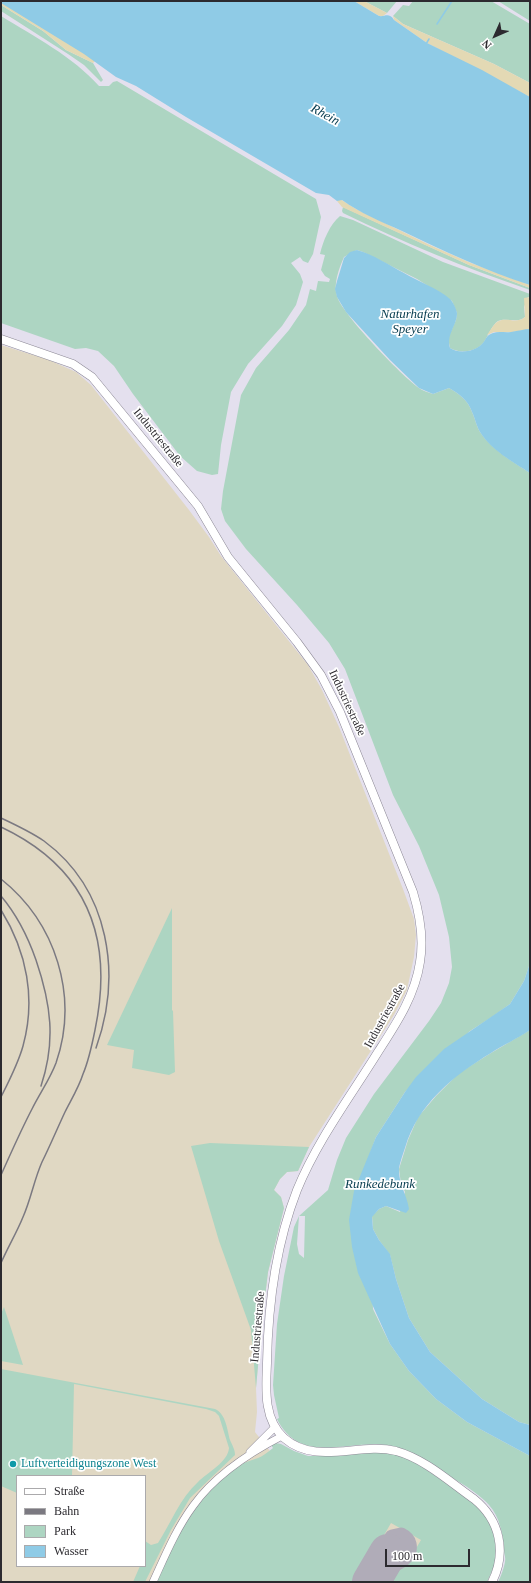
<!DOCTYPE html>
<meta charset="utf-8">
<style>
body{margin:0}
#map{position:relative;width:531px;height:1583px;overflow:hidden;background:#e4e0ee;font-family:Georgia,serif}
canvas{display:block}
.frame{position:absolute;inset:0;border:2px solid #2c2a2f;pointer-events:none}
.legend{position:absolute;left:16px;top:1475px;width:130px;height:92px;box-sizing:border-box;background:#fff;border:1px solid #abaaac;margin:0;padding:5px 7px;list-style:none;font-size:12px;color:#2c2a2f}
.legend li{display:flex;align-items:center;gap:8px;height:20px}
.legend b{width:20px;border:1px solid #abaaac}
.north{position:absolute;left:475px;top:16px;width:40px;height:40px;-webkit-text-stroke:3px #fff;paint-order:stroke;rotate:225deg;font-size:11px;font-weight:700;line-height:16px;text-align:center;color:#2c2a2f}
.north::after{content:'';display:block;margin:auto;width:14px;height:18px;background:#2c2a2f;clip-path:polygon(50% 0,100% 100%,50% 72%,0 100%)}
.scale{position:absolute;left:385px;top:1549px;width:85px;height:18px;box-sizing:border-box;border:2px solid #2c2a2f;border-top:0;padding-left:5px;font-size:12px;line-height:14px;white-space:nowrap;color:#2c2a2f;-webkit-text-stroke:3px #fff;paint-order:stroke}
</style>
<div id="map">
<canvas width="531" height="1583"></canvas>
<div class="frame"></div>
<ul class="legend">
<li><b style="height:5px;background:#fff"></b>Straße</li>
<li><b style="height:5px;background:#7b7981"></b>Bahn</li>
<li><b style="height:11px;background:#add5c2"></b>Park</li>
<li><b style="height:11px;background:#8fcbe6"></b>Wasser</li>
</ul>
<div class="north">N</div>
<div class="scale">100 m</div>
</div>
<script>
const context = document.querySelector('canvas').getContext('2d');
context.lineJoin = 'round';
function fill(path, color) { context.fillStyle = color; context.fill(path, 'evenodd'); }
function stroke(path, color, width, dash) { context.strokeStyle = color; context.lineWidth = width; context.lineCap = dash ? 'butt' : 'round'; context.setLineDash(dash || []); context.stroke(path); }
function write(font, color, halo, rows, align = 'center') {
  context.font = font + ' Georgia,serif'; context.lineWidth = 3.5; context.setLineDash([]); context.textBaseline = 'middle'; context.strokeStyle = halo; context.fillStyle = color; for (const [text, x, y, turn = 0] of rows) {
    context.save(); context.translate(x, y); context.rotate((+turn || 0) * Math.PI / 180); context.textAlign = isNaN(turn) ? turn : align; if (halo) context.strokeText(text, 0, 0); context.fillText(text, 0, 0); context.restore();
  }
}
const industrial = new Path2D(`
 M1,345l48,15 27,12 15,13 98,125 20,27 12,19 87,109 14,25 17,37 64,162 11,30 2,16 -2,22 -7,33 -13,25 -85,132 -11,24 -11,1 -7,7 -6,11 7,7 3,11 -16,64 -6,50 -6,66 1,24 -2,20 15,19 33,6 179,125h-481zM17,1476h128v90h-128z`);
const green = new Path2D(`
 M364,1h33l-10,12z
 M413,1h78l39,23v59l-36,-19 -91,-40 -10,-8 10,-11 6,1z
 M498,1h32v20z
 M1,5l42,26 23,19 27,13 10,17 -2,2 -17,-17 -16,-11 -67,-43z
 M1,16c34,21 71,40 98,70h10l4,-4 4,-1 199,118 5,18 -8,37 -5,9 -5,-2 -3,-4 -9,6 9,11 3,8 -7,23 -14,21 -34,38 -17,28 -10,53 -3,29 -6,1 -15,-4 -17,-15 -47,-62 -19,-28 -16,-15 -12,-3 -11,1 -74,-26z
 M343,207l126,58 61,23v2c-64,-22 -126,-47 -187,-77l-1,-2z
 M340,216l13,4 90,42 87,32v3h-2l-4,10 1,10c-9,7 -18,0 -27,4 -6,4 -10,15 -14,21 -7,10 -24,12 -34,6l-2,-10 8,-18 1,-7 -5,-12 -35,-22 -54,-27 -6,-2 -13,7c-5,11 -11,28 -7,39 4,17 66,81 82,92 4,3 9,4 14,6l16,-6c10,6 19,12 23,24 3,6 4,13 8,20 11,17 33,30 50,41v490l-6,18 -14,23 -18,13 -22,14 -65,61 -29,45 -9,25 6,147 17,35 19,27 27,28 31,23 63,34v126h-32c3,-6 6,-14 7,-20 1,-4 -1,-8 -1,-12 -1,-15 -4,-33 -15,-45 -15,-17 -46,-32 -66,-43 -8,-5 -16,-11 -24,-14 -41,-15 -96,23 -122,-29l2,-1 -5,-23 -1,-10 4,-61 7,-48 10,-49 5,-11 29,-26 9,-30 9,-22 28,-44 55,-73 12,-18 8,-20 3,-16 -3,-30 -10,-42 -20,-49 -26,-51 -48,-126 -16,-26 -32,-38 -51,-56 -21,-28 -4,-12 2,-18 18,-96 15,-27 33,-38 17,-25 4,-16 6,2 2,-10 11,1 1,-3 -5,-3 -4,-6 4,-15 -5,-1c3,-13 10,-30 20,-38zM299,1216h6l-1,42 -5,-4 -2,-10z
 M172,908v102l1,1 2,61 -6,3 -37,-7 2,-18 -27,-5z
 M530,1030v395l-11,-3 -37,-23 -52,-47 -21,-34 -13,-39 -6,-24 -11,-15 -6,-11 -1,-13 7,-7 7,-3 14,6 5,-20 -4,-8 -2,-15 9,-29 10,-23 18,-21 23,-23 32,-20z
 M210,1143l99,4 -11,24 -11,1 -7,7 -6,11 7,7 3,11 -16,64 -6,50 -6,66 -5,-58 -32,-89 -28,-95z
 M4,1307l19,58 -22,-4v-47z
 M1,1369l214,40c11,5 12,20 15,31 2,5 5,9 5,15l-45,43 -19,32 -26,52h-12l7,-16h5v-25l6,4 7,-2c13,-20 22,-45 40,-61 10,-10 30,-20 31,-34l-10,-32 -4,-4 -9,-3 -132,-25 -2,92h-55v17l-16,-7z
 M275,1443l6,1 13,7 14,5h18l51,-4 19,2 19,8 52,35 18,16 11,24v25l-9,20h-100l7,-12 14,-8 13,-22 -30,-17 -34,59h-201c24,-50 39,-87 88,-119 4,-2 9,-3 14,-5 5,-2 10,-6 15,-10l-2,-3z`);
const sand = new Path2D(`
 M1,1l91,56 3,4 -2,2 -27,-13 -23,-19 -42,-26z
 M354,1h10l23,12 -4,3h-4z
 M393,16l10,8 91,40 36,19v14l-103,-54 -33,-23z
 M340,199l16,10 74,36 41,18 59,22v3l-61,-23 -127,-58 -5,-6z
 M530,297v32l-17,3h-19l-7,3c3,-4 6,-10 10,-13 9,-6 19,3 28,-5l-1,-19z`);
const water = new Path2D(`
 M1,1h353l25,15c6,1 10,-4 15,4l33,23 55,27 48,27v188c-44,-14 -86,-34 -128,-54 -20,-9 -42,-18 -60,-31l-5,1 -8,-6 -13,-2 -130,-76 -50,-31 -20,-9 -32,-23 -83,-51z
 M357,250c17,5 32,15 47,23 15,9 33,15 46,26 3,3 6,9 7,14 0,13 -11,21 -7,35 9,6 24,4 32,-4 4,-4 4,-9 11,-11 6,-2 12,0 18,-1 7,-1 13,-3 19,-3v144c-17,-11 -39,-23 -50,-41 -4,-7 -5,-14 -8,-20 -4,-12 -13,-18 -23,-24l-16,6 -14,-6 -29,-28 -44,-48 -9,-15 -2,-8 2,-8 7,-23 6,-6z
 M530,963v67c-13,9 -27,15 -39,23 -38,23 -73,51 -86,95 -2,6 -5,14 -6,20 -1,15 8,27 10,41l-3,4 -20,-7 -7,3 -7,8 1,12 6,11 11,14 6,25 13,39 21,34 52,47 37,23 11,3v31l-63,-34 -31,-23 -27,-28 -19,-27 -32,-71 -6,-26 -3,-27 5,-29 22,-54 29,-45 11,-15 28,-28 66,-45 14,-23z`);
const stream = new Path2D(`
 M437,24l15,-23
 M426,44l3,-5`);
const taxiway = new Path2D(`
 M376,1574c10,-8 37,-12 33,-30 -1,-5 -4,-7 -8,-9l-9,2 -3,5 -1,11`);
const runway = new Path2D(`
 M371,1582l17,-29`);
const minor = new Path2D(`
 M250,1452l25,-25
 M153,1582c12,-26 23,-53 40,-76 22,-31 56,-53 89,-70`);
const tertiary = new Path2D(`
 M1,339l72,25 19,13 106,129 30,51 69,85 24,33 19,37 73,180c7,23 11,46 7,70 -5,34 -24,62 -42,90 -28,45 -61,89 -81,138 -21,54 -29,115 -30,173 -1,25 -4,56 17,75 32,28 75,4 112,13 29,8 54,31 78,48 26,21 33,53 18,83`);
const rail = new Path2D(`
 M1,818c15,7 30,14 43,23 66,49 78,134 52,207
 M1,827c87,41 113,112 94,203 -3,15 -6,30 -12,44 -4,13 -12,26 -18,38 -8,17 -15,34 -23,50 -8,18 -11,37 -19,55 -6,15 -15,30 -22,46
 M1,879c55,44 78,117 55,184 -6,16 -16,30 -24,46 -11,21 -21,44 -31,66
 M1,896c16,19 27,41 35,64 15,44 20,81 5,126
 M1,910c26,42 35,89 22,136 -5,18 -14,35 -22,51`);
const markers = [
 [13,1464,4,"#0f9aa8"]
];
const streetNames = [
 ["Industriestraße",158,438,51],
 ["Industriestraße",347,703,65],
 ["Industriestraße",385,1016,-61],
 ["Industriestraße",258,1327,-85]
];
const cultureNames = [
 ["Luftverteidigungszone West",21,1464]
];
const waterNames = [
 ["Rhein",325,115,29],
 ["Naturhafen",410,315],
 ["Speyer",410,330],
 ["Runkedebunk",380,1185]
];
fill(industrial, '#e0d8c3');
fill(green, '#add5c2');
fill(sand, '#e3d9b4');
fill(water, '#8fcbe6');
stroke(stream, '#8fcbe6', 1.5);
stroke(taxiway, '#b0acb8', 15);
stroke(runway, '#b0acb8', 38);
stroke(minor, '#8c8895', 8);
stroke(tertiary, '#8c8895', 9);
stroke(minor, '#fff', 7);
stroke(tertiary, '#fff', 8);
stroke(rail, '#7b7981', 1.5);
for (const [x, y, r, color] of markers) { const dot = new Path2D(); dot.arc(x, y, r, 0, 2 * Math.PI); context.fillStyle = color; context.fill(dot); stroke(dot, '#fff', 1.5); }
write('12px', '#2c2a2f', '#fff', streetNames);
write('12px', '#0d838f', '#fff', cultureNames, 'left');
write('italic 13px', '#053b4e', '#fff', waterNames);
</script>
